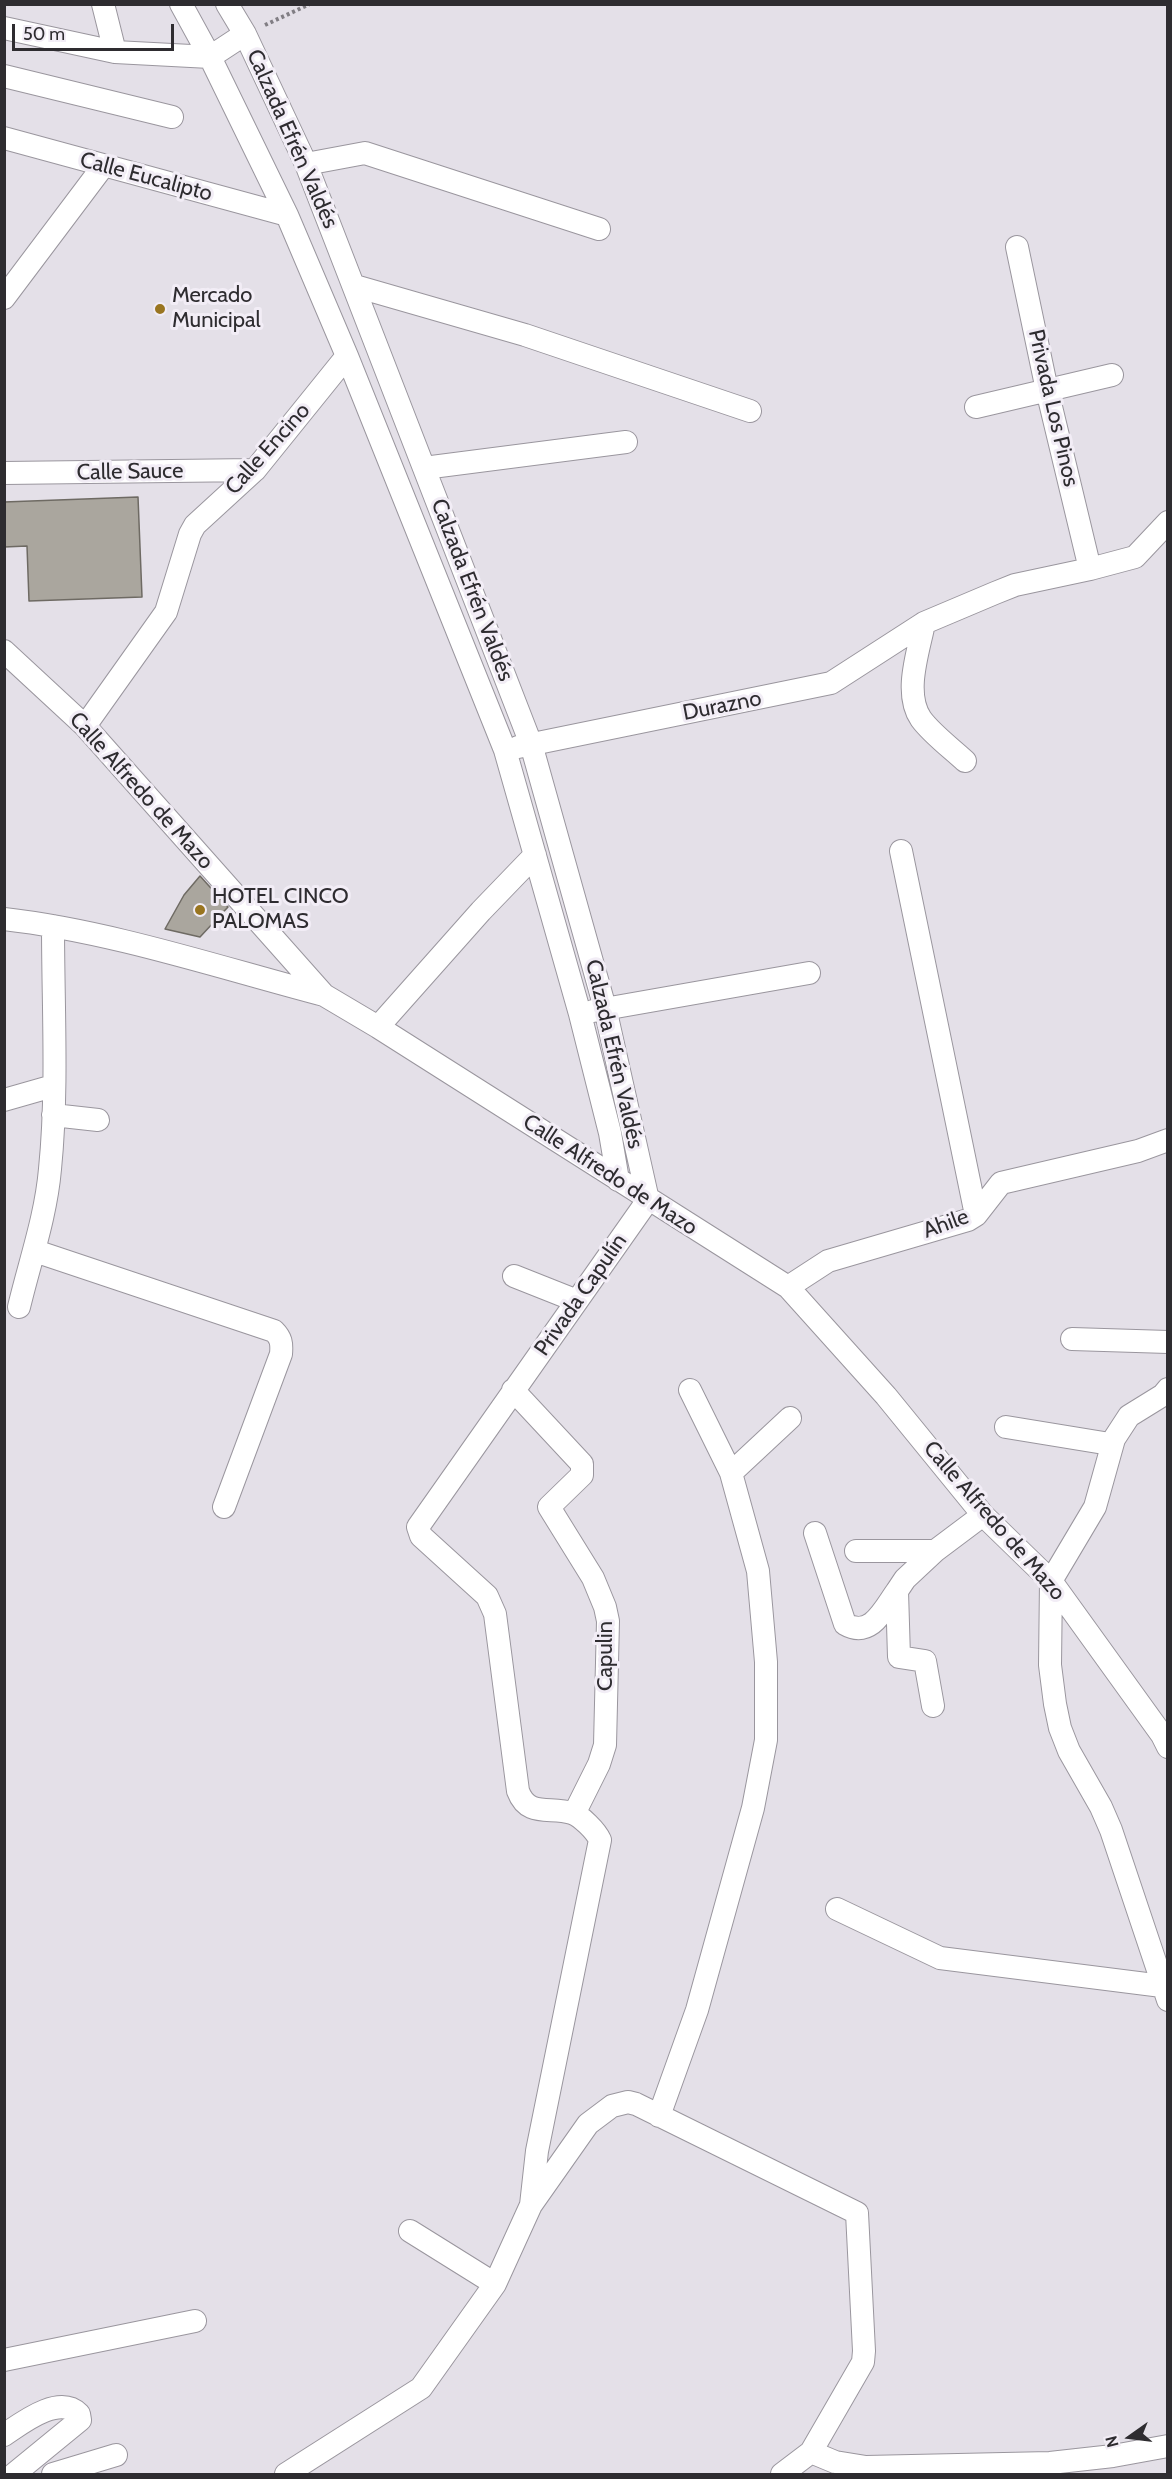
<!DOCTYPE html>
<meta charset="utf-8">
<style>
body{margin:0}
#map{position:relative;width:1172px;height:2479px;overflow:hidden;background:#e4e0e8;font-family:Cabin,sans-serif}
canvas{display:block}
.frame{position:absolute;inset:0;border:6px solid #2e2c30;pointer-events:none}
.north{position:absolute;left:1100px;top:2407px;width:60px;height:60px;-webkit-text-stroke:4px #f2edf6;paint-order:stroke;rotate:256deg;font-size:16px;font-weight:700;line-height:24px;text-align:center;color:#2e2c30}
.north::after{content:'';display:block;margin:auto;width:21px;height:27px;background:#2e2c30;clip-path:polygon(50% 0,100% 100%,50% 72%,0 100%)}
.scale{position:absolute;left:12px;top:24px;width:162px;height:27px;box-sizing:border-box;border:3px solid #2e2c30;border-top:0;padding-left:8px;font-size:18px;line-height:21px;white-space:nowrap;color:#2e2c30;-webkit-text-stroke:4px #f2edf6;paint-order:stroke}
</style>
<div id="map">
<canvas width="1172" height="2479"></canvas>
<div class="frame"></div>
<div class="north">N</div>
<div class="scale">50 m</div>
</div>
<script>
const context = document.querySelector('canvas').getContext('2d');
context.lineJoin = 'round';
function fill(path, color) { context.fillStyle = color; context.fill(path, 'evenodd'); }
function stroke(path, color, width, dash) { context.strokeStyle = color; context.lineWidth = width; context.lineCap = dash ? 'butt' : 'round'; context.setLineDash(dash || []); context.stroke(path); }
function write(font, color, halo, rows, align = 'center') {
  context.font = font + ' Cabin,sans-serif'; context.lineWidth = 6; context.setLineDash([]); context.textBaseline = 'middle'; context.strokeStyle = halo; context.fillStyle = color; for (const [text, x, y, turn = 0] of rows) {
    context.save(); context.translate(x, y); context.rotate((+turn || 0) * Math.PI / 180); context.textAlign = isNaN(turn) ? turn : align; if (halo) context.strokeText(text, 0, 0); context.fillText(text, 0, 0); context.restore();
  }
}
const building = new Path2D(`
 M138,497l4,100 -113,4 -2,-55 -23,1v-45z
 M200,876l28,31 -28,30 -35,-8 19,-34z`);
const path = new Path2D(`
 M265,25l45,-21`);
const minor = new Path2D(`
 M103,4l12,48
 M181,4l29,53 77,158 60,141 158,394 75,264 30,119 8,47
 M227,4l18,30 61,130 225,580 74,264 43,192
 M4,28l111,24 95,5 35,-23
 M4,76l168,41
 M4,138l283,77
 M306,164l59,-11 234,76
 M1017,247l30,143 43,179
 M355,286l170,49 225,76
 M4,298l100,-133
 M976,407l136,-32
 M424,468l202,-26
 M4,473l251,-3
 M924,623c-5,27 -21,70 -3,96 11,15 30,29 44,42
 M4,651l81,75 239,269 54,32 410,260 98,109 97,119 68,66 111,154 6,12
 M85,726l81,-114 24,-78 5,-9 60,-55 92,-114
 M518,747l313,-64 93,-60 71,-30 20,-8 75,-16 45,-12 33,-35
 M901,851l75,364
 M4,919c106,12 217,49 320,76
 M593,1011l216,-38
 M378,1027l103,-116 54,-56
 M4,1100l49,-14
 M53,1115l45,5
 M35,1251l239,80c7,7 8,12 7,23l-57,153
 M514,1276l63,25
 M788,1287l40,-26 140,-41 8,-5 25,-32 137,-32 30,-11
 M19,1307c11,-46 27,-91 31,-138 8,-80 3,-163 3,-243
 M1072,1339l96,3
 M1168,1389l-5,6 -34,21 -15,23 -19,68 -44,74 -1,84 5,39 5,24 9,23 32,56 10,23 57,170
 M513,1390l69,74v11l-33,32 44,71 12,29 3,14 -3,124 -6,19 -25,50
 M1006,1427l104,17
 M731,1473l59,-55
 M815,1533l30,91c26,15 39,-15 52,-33
 M856,1551h79l48,-36
 M933,1706l-8,-45 -26,-4 -2,-66 8,-12 30,-28
 M837,1909l103,49 222,28
 M659,2116l38,-106 56,-202 13,-68v-78l-8,-91 -27,-98 -41,-83
 M531,2205l6,-54 63,-311c-4,-9 -19,-24 -28,-27 -22,-7 -44,5 -54,-22l-23,-177 -8,-18 -66,-60 -3,-9 230,-327
 M410,2231l85,53
 M4,2360l191,-39
 M4,2435c18,-12 55,-41 75,-21l1,6 -66,54
 M811,2452l24,10 31,5 184,-4 63,-7 55,-10
 M53,2474l63,-19
 M286,2474l135,-86 74,-104 36,-79 57,-81 24,-18 16,-4 8,2 221,109 7,138 -1,11 -52,90 -29,22`);
const markers = [
 [160,309,6,"#997520"],
 [200,910,6,"#997520"]
];
const streetNames = [
 ["Calzada Efrén Valdés",292,139,66],
 ["Calle Eucalipto",146,177,15],
 ["Privada Los Pinos",1053,408,77],
 ["Calle Encino",268,449,-48],
 ["Calle Sauce",130,472,-1],
 ["Calzada Efrén Valdés",472,590,69],
 ["Durazno",722,706,-11],
 ["Calle Alfredo de Mazo",141,791,48],
 ["Calzada Efrén Valdés",614,1054,77],
 ["Calle Alfredo de Mazo",610,1175,33],
 ["Ahile",946,1224,-20],
 ["Privada Capulín",581,1295,-55],
 ["Calle Alfredo de Mazo",994,1521,49],
 ["Capulin",606,1656,-90]
];
const poiNames = [
 ["Mercado",172,296],
 ["Municipal",172,321],
 ["HOTEL CINCO",212,897],
 ["PALOMAS",212,922]
];
fill(building, '#aaa69e');
stroke(building, '#6e6a63', 1.5);
stroke(minor, '#9a969e', 24);
stroke(path, '#817e84', 4, [3, 3]);
stroke(minor, '#fff', 22);
for (const [x, y, r, color] of markers) { const dot = new Path2D(); dot.arc(x, y, r, 0, 2 * Math.PI); context.fillStyle = color; context.fill(dot); stroke(dot, '#f2edf6', 2); }
write('22px', '#2e2c30', '#f2edf6', streetNames);
write('22px', '#2e2c30', '#f2edf6', poiNames, 'left');
</script>
